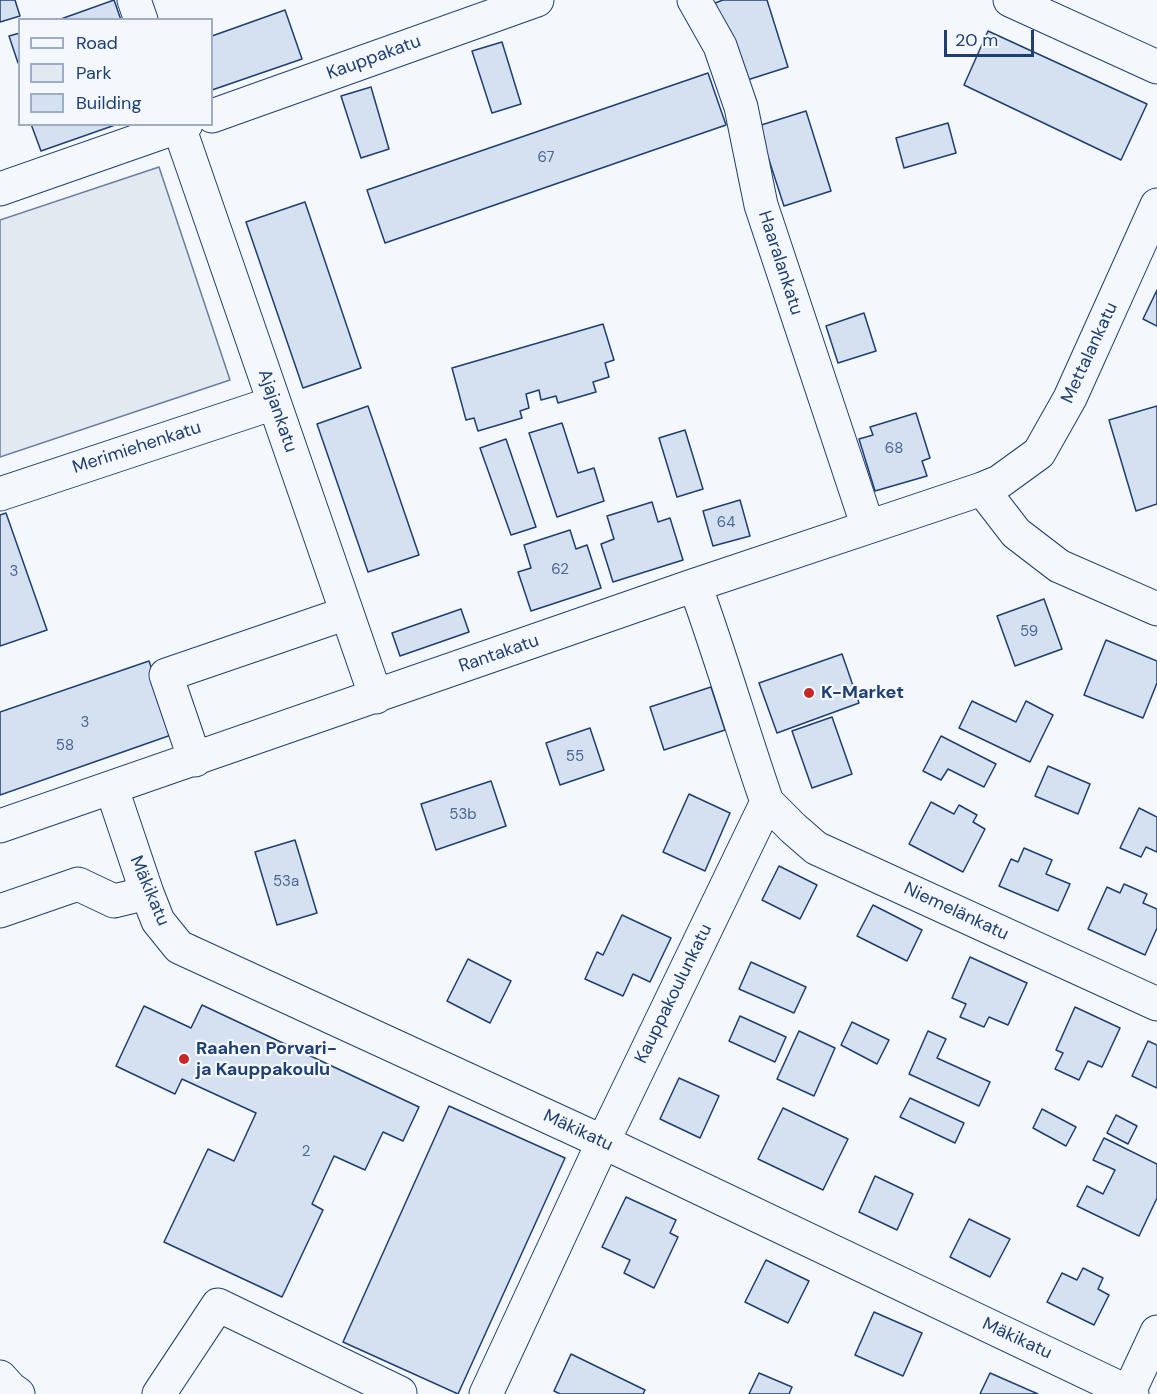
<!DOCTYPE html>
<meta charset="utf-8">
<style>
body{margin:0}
#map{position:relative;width:1157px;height:1394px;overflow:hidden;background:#f4f7fb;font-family:"DM Sans",sans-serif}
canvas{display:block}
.legend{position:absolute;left:18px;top:18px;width:195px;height:108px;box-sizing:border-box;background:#f4f7fb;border:2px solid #9eadc5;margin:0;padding:8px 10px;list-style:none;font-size:18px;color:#1d3f73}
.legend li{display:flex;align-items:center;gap:12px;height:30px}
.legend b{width:30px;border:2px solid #9eadc5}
.scale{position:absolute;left:944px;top:30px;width:90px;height:27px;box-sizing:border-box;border:3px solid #1d3f73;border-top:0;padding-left:8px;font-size:18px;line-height:21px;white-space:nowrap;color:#1d3f73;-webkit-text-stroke:4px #f4f7fb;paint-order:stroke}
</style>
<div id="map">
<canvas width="1157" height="1394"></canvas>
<ul class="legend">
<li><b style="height:8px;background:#f4f7fb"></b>Road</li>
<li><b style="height:16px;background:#e3e9f0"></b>Park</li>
<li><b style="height:16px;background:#d5e0f0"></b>Building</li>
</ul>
<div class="scale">20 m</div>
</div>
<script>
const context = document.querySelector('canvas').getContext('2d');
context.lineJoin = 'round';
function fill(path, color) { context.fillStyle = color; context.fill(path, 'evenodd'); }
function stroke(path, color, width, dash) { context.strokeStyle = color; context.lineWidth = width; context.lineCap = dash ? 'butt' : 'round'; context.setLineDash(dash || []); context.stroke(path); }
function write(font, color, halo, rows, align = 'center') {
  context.font = font + ' "DM Sans",sans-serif'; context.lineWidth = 4.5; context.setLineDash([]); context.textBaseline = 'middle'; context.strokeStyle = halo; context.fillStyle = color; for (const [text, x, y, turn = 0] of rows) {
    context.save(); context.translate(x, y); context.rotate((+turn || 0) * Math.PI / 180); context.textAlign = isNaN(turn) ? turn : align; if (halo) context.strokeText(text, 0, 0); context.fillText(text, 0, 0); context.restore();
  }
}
const green = new Path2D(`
 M159,167l71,213 -230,77v-237z`);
const building = new Path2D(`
 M0,0h15l5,16 -20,6z
 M114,0l7,20h-63z
 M723,0h44l21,67 -47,15 -26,-79z
 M285,10l17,49 -90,31v-54z
 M988,31l159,73 -26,56 -157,-75z
 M20,33v29l-2,1 -9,-27z
 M502,42l19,62 -29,9 -20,-62z
 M708,73l18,52 -341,118 -18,-53z
 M371,87l18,62 -28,9 -20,-62z
 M806,111l25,80 -47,15 -26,-80z
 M948,123l8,30 -52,15 -8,-30z
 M31,124h87l-77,27z
 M305,202l56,166 -58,20 -57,-166z
 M1157,290v36l-14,-7z
 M864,313l12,38 -38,12 -12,-37z
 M603,324l11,36 -9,3 4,14 -16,5 3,10 -38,11 -2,-7 -15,4 -2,-10 -13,4 3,14 -9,3 2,7 -44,13 -4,-13 -8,2 -14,-52z
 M368,406l51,149 -51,17 -51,-148z
 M1157,406v98l-21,7 -27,-91z
 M916,413l14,45 -8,3 5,15 -52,15 -16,-52 14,-4 -3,-8z
 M562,423l16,50 16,-5 10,33 -47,16 -28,-84z
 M685,430l18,59 -26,8 -18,-59z
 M506,439l30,88 -25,8 -31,-87z
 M740,500l10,36 -37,10 -10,-35z
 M652,502l6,20 12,-4 13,42 -70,22 -12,-38 13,-5 -7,-23z
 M6,513l41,117 -47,16v-131z
 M570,530l6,19 11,-4 14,43 -70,23 -13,-39 13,-4 -7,-23z
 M1044,599l18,50 -47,17 -18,-50z
 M461,609l8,23 -69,24 -8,-23z
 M1106,640l51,21v22l-14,35 -59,-23z
 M842,654l17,49 -82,30 -18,-50z
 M149,661l25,73 -174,61v-83z
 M711,687l14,43 -61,20 -14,-43z
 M972,701l44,21 10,-21 27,14 -23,47 -71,-34z
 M832,717l20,57 -40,14 -20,-57z
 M590,728l14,42 -44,15 -14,-42z
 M941,736l55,28 -12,23 -36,-18 -7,11 -18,-9z
 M1048,766l42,18 -12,30 -43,-18z
 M491,781l15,45 -70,24 -15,-46z
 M689,794l41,19 -25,58 -42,-19z
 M931,802l23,12 5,-9 18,10 -4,7 12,7 -22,43 -54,-28z
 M1139,808l18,9v35l-11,-5 -5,10 -21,-9z
 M295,840l22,73 -40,12 -22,-73z
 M1024,848l28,12 -6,14 24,10 -12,27 -59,-25 12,-27 7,3z
 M779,866l38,19 -17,34 -38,-19z
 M1124,884l23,10 -4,9 14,6v19l-12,27 -57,-26 19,-42 13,6z
 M873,905l49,25 -15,31 -50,-25z
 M622,915l49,23 -21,44 -17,-8 -10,22 -38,-17 12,-27 6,3z
 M970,957l57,26 -19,42 -19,-8 -5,10 -24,-10 6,-13 -14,-6z
 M468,959l43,22 -21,42 -43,-22z
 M751,962l55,25 -12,26 -55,-24z
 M202,1005l217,102 -16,34 -20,-9 -18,38 -31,-14 -22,48 11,6 -41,87 -118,-55 44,-93 26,12 22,-48 -74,-34 -7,15 -59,-28 28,-60 47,22z
 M1075,1007l45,21 -18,39 -14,-6 -9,19 -24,-11 8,-16 -7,-3z
 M740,1016l46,21 -11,25 -46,-21z
 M852,1022l37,18 -12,24 -36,-19z
 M799,1031l36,17 -21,48 -37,-17z
 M928,1031l18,8 -9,19 53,24 -11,24 -70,-32z
 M1148,1041l9,4v43l-25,-12z
 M679,1078l40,18 -19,42 -40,-19z
 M910,1098l54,25 -9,20 -55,-26z
 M449,1106l116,52 -107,236 -115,-52z
 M783,1108l65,31 -25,51 -65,-31z
 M1042,1109l34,18 -10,19 -33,-18z
 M1116,1115l21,11 -9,18 -21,-11z
 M1104,1138l53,26v34l-18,38 -62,-30 10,-20 16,8 12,-24 -22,-10z
 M875,1176l38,18 -16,36 -38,-18z
 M626,1197l50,23 -6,13 8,4 -24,51 -30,-15 6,-13 -28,-13z
 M969,1219l41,20 -20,38 -40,-20z
 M766,1260l43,21 -21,42 -43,-21z
 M1083,1268l20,10 -5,11 11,6 -15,30 -47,-23 15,-29 15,7z
 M874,1312l48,21 -19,43 -48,-21z
 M571,1354l74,36 -2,4h-83l-6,-3z
 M759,1373l33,14 -3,7h-40z
 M990,1373l48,21h-58z`);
const minor = new Path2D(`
 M134,0l7,20
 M694,0l26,46 21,61 20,98 107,322
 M1010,0l147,67
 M212,116l325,-116
 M178,124l198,573
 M0,189l186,-65
 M982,489l34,44 43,33 98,43
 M0,494l274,-91
 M195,760l-29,-85 181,-62
 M112,789l35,104 11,28 21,26 424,195 529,252
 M767,802l26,26 23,20 341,156
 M0,826l695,-241 287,-96 17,-7 40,-29 31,-55 87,-193
 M0,911l78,-27 36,17 33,-8
 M0,1377l11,12 7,5
 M159,1394l59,-89 182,88
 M486,1394l117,-252 164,-340c-25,-72 -46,-145 -72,-217
 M1128,1394l29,-62`);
const markers = [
 [809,693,6,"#c62828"],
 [184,1059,6,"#c62828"]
];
const numberNames = [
 ["67",546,158],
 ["68",894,449],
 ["64",726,523],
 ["62",560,570],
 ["3",14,572],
 ["59",1029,632],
 ["3",85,723],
 ["58",65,746],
 ["55",575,757],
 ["53b",463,815],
 ["53a",286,882],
 ["2",306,1152]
];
const streetNames = [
 ["Kauppakatu",374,58,-20],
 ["Haaralankatu",780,263,72],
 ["Mettalankatu",1090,353,-65],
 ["Ajajankatu",277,411,71],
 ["Merimiehenkatu",137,448,-18],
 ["Rantakatu",499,654,-19],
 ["Mäkikatu",149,891,67],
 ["Niemelänkatu",956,912,25],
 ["Kauppakoulunkatu",674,994,-64],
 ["Mäkikatu",578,1131,25],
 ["Mäkikatu",1017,1339,25]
];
const poiNames = [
 ["K-Market",821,693],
 ["Raahen Porvari-",196,1049],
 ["ja Kauppakoulu",196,1070]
];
fill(green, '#e3e9f0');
stroke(green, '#687fa3', 1.5);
fill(building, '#d5e0f0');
stroke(building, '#1d3f73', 1.5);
stroke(minor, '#1d3f73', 35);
stroke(minor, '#f4f7fb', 33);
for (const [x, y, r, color] of markers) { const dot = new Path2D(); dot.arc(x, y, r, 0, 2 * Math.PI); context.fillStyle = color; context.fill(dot); stroke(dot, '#f4f7fb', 2); }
write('15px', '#4b6792', null, numberNames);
write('18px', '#1d3f73', '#f4f7fb', streetNames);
write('bold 18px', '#1d3f73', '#f4f7fb', poiNames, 'left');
</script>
